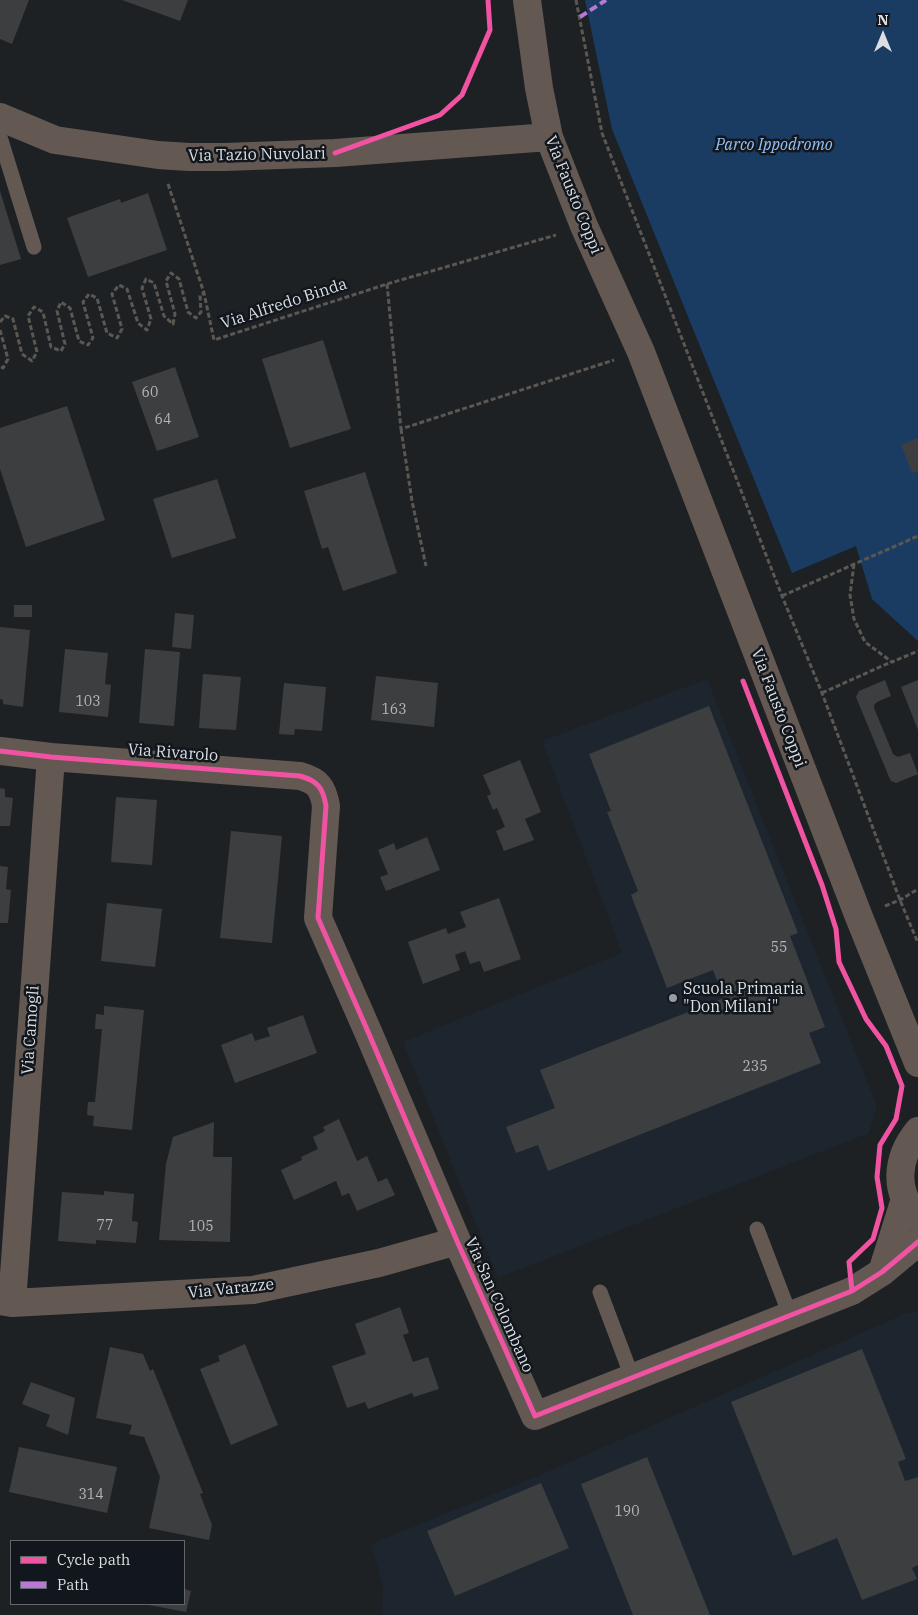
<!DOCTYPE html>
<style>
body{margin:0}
#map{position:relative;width:918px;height:1615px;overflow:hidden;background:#1e2124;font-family:"IBM Plex Serif",serif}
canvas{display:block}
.legend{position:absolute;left:10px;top:1540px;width:175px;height:65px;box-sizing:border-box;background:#12171d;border:1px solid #62676c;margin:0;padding:6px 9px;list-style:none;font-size:15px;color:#dbdfe3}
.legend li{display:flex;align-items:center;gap:10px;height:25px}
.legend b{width:25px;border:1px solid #62676c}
.north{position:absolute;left:858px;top:10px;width:50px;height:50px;-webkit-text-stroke:4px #12171d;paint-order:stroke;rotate:0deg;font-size:14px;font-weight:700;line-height:20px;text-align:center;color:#dbdfe3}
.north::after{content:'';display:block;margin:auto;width:18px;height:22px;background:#dbdfe3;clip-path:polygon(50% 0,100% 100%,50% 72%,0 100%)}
</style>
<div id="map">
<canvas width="918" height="1615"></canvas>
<ul class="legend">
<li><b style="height:6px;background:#f153a3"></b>Cycle path</li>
<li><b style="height:6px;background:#ba77d6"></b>Path</li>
</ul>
<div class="north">N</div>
</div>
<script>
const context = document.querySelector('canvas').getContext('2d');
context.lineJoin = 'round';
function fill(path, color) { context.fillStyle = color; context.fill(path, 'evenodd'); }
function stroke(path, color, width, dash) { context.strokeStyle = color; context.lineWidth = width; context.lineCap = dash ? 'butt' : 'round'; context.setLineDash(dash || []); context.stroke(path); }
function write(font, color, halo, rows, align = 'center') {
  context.font = font + ' "IBM Plex Serif",serif'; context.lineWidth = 5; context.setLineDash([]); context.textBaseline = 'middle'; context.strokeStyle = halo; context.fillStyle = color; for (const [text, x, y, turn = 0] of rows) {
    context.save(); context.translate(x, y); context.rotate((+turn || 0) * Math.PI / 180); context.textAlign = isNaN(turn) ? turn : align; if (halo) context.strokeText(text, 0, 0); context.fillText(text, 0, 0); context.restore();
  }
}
const built = new Path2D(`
 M707,679l170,427 -8,27 -371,145 -95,-236 219,-89 -80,-212z
 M918,1312v303h-536l1,-30 -12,-41 169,-69 367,-162z`);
const green = new Path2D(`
 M585,0h333v641l-46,-42 -16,-53 -64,27 -180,-444z`);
const building = new Path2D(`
 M0,0h29l-17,44 -12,-5z
 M122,0h66l-8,21z
 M0,191l21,68 -21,6z
 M148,193l19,57 -79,27 -21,-59 53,-19 1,4z
 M323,340l28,89 -61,19 -28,-89z
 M175,367l24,70 -42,14 -25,-69z
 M67,406l38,114 -79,27 -26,-78v-41z
 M918,438v33l-6,2 -11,-28z
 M365,472l32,101 -54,18 -15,-44 -6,2 -18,-58z
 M217,479l19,59 -64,20 -19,-59z
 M14,605h18v12h-18z
 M175,613l19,2 -3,34 -19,-2z
 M0,627l30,3 -7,77 -20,-3v-4l-3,-1z
 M65,649l43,4 -3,31 6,1 -3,32 -49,-5z
 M145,649l35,3 -6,74 -35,-3z
 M203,674l38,3 -5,53 -37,-2z
 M376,676l62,7 -4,44 -63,-7z
 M885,680l6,16 -14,6 -3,3v3l19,46 5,3 12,-4 8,21 -22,9 -5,-2 -2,-4 -33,-80 3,-6z
 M918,680v50l-17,-43z
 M284,683l42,4 -4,44 -27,-2 -1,6 -15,-1z
 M709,706l89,227 -8,3 35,91 -16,6 12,30 -273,108 -10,-26 -22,8 -10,-26 49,-19 -15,-38 184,-72 -11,-28 -46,18 -36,-93 7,-4 -31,-79 4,-1 -22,-57z
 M520,760l21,52 -16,7 9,21 -30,11 -8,-20 9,-4 -8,-19 -4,2 -6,-14 4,-2 -8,-19z
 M0,788l5,1v8l8,1 -3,28h-10z
 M116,797l41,3 -5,65 -41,-3z
 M231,831l51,5 -10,107 -52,-5z
 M427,837l13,33 -54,21 -6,-14 8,-3 -10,-24 16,-7 2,7z
 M0,866l8,1 -2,22 5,1 -3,33h-8z
 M499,898l22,61 -37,13 -4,-11 -10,3 -5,-13 -10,4 5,15 -37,14 -15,-42 38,-14 2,6 18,-7 -6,-15z
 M107,903l55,6 -7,58 -54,-6z
 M104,1006l40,4 -12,120 -39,-4 1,-10 -7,-1 1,-13h7l7,-73h-7l1,-15 8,1z
 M303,1015l14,38 -82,30 -14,-38 31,-12 3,8 15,-5 -3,-8z
 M339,1119l18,42 10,-5 11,26 9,-4 8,17 -38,16 -8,-18 -7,3 -6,-15 -42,19 -13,-30 21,-10 -1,-3 17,-8 -5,-12 12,-6 -2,-4z
 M214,1122l-1,35h19l-2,85 -71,-2 7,-76 7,-27z
 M104,1191l30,3 -2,27 6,1 -2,21 -40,-3v4l-38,-3 4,-49 42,3z
 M400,1307l9,26 -6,2 10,27 15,-5 11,32 -25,8 -2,-4 -44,16 -3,-7 -18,6 -15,-42 34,-12 -11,-30z
 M245,1344l33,81 -47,20 -31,-76 20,-8 -2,-5z
 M110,1347l33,7 7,17 3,-2 50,124 -3,1 12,31 -3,15 -60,-12 11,-51 -16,-40 -15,-3 3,-9 -36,-7z
 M862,1349l44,110 -8,3 7,19 13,-4v88l-6,3 5,11 -55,21 -25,-62 -44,18 -62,-154z
 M31,1382l44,16 -7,37 -22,-9 4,-11 -28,-11z
 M19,1447l98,20 -10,46 -98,-21z
 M647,1457l63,158h-77l-52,-131z
 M541,1483l28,65 -114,48 -28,-65z
 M184,1589l7,2 -5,21 -37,-7 35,-1z`);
const path = new Path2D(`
 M576,0l26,133 180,463 40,97 78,207 18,43
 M168,184l36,109 10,47 173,-56 169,-49
 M387,284l14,145 213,-69
 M0,322l5,-6 8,3 9,35 10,7 5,-9 -9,-36 6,-9 9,5 8,35 10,4 4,-7 -8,-33 4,-9 9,6 9,33 9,4 5,-7 -10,-36 6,-8 8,4 10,35 10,5 5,-9 -10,-35 7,-9 8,4 11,34 9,7 4,-11 -9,-31 4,-9 8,4 10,33 9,8 2,-10 -9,-33 5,-8 8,6 9,33 8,6 5,-6 -1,-17 4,-2
 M0,330l8,29 -5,9 -3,-2
 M401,429l11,72 14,65
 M854,564l-4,31 4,24 11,23 27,20 26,-11
 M782,596l136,-60
 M822,693l69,-31
 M885,906l15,-6 18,-11`);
const service = new Path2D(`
 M0,137l34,110
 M757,1229l33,86
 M600,1292l32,85`);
const minor = new Path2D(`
 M527,0l12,88 10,49 35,89 57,126 218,565 59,146
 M0,117l55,23 103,15 31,2h36l110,-4 214,-16
 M0,751l51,6 249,19c18,5 23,12 26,30l-8,112 51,116 88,207 78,175 317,-125 30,-19 36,-30
 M918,1131c-22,27 -25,61 0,87
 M882,1272l23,-73
 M0,1301l12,2 241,-13 126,-27 78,-22
 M12,1303l39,-546`);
const quiet = new Path2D(`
 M580,17l26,-17`);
const cycleway = new Path2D(`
 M335,153l105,-38 22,-20 28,-65 -2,-30
 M743,681l79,204 14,44 3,33 27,57 20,27 16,40 -6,33 -16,26 -3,32 5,31 -9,31 -24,23 3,29
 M0,751l51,6 249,19c18,5 23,12 26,30l-8,112 51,116 88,207 78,175 317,-125 30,-19 36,-30`);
const markers = [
 [673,998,5,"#999ca0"]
];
const numberNames = [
 ["60",150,393],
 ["64",163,420],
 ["103",88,702],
 ["163",394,710],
 ["55",779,948],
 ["235",755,1067],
 ["77",105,1226],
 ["105",201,1227],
 ["314",91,1495],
 ["190",627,1512]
];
const parkNames = [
 ["Parco Ippodromo",774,145]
];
const streetNames = [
 ["Via Tazio Nuvolari",257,155,-1],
 ["Via Fausto Coppi",573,195,68],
 ["Via Alfredo Binda",284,304,-18],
 ["Via Fausto Coppi",778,708,69],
 ["Via Rivarolo",173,753,4],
 ["Via Camogli",31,1030,-86],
 ["Via Varazze",231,1289,-6],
 ["Via San Colombano",499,1305,66]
];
const poiNames = [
 ["Scuola Primaria",683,989],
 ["\"Don Milani\"",683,1007]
];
fill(built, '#1d252f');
fill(green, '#1a3c63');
fill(building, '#3d3e40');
stroke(path, '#5b5753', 3, [5, 2.5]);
stroke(service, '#635952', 15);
stroke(minor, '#635952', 28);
stroke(quiet, '#ba77d6', 4, [8, 4]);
stroke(cycleway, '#f153a3', 5);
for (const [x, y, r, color] of markers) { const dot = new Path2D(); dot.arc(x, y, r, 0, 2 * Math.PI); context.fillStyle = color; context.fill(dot); stroke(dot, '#12171d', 2); }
write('14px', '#b4b7ba', null, numberNames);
write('italic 16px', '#93c1fa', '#12171d', parkNames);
write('16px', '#dbdfe3', '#12171d', streetNames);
write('16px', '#dbdfe3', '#12171d', poiNames, 'left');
</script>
